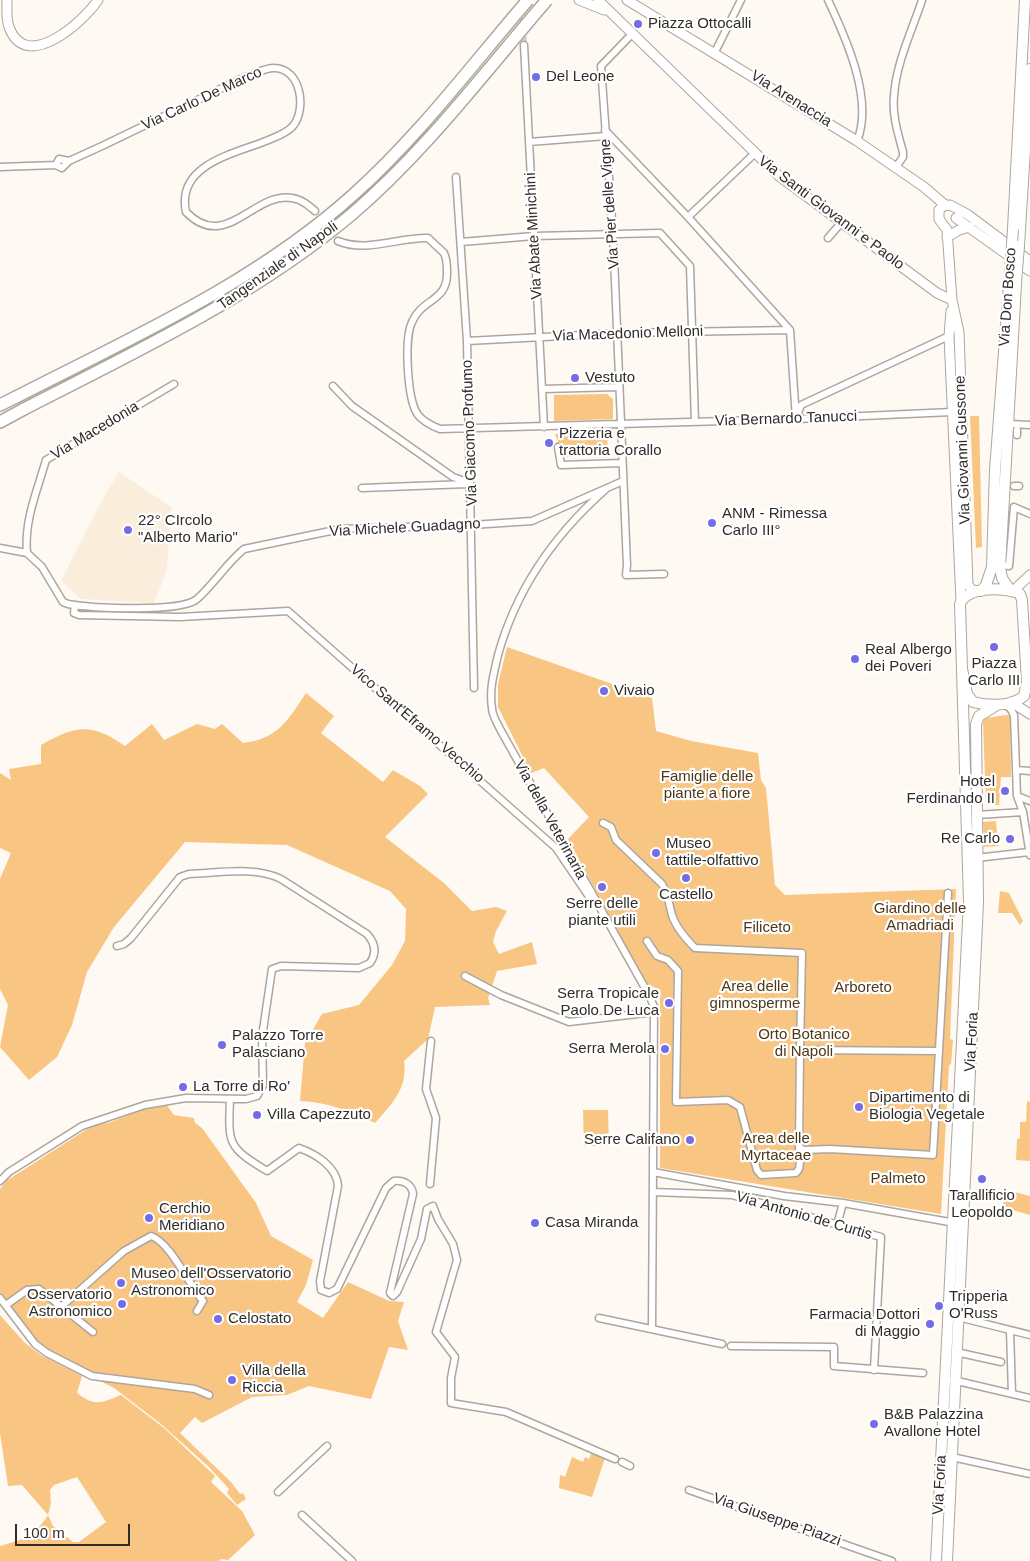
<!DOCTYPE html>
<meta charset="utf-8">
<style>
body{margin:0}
#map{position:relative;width:1030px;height:1561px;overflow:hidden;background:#fef9f2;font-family:Arial,sans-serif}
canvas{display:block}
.scale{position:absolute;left:15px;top:1524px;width:115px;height:22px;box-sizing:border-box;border:2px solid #302d29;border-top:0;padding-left:6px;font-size:15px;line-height:18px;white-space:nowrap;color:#302d29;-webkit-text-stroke:4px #fff;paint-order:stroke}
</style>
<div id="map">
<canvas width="1030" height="1561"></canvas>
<div class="scale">100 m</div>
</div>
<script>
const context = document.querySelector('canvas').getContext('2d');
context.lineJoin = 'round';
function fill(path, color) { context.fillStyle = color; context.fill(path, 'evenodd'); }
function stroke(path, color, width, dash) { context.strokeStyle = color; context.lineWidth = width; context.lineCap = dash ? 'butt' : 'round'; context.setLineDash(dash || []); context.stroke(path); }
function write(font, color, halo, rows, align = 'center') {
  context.font = font + ' Arial,sans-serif'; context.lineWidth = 4.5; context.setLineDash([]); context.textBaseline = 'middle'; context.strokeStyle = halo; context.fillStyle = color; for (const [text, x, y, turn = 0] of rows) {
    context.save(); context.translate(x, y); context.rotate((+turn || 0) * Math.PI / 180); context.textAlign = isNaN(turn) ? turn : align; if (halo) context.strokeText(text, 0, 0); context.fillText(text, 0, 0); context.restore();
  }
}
const built = new Path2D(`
 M119,472l52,35 -4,63 -13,33 -73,-4 -20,-18 42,-83z`);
const green = new Path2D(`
 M607,394l6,5v20l-59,2v-26z
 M970,416h9l3,131 -6,1z
 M607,432l1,24 -43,1 -10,-23z
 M507,647l145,51 4,33 35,10 67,12 3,27 5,8 9,97 10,10 171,-6 -6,150 3,1 -2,24 -2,1 -8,149 -281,-46v-178l-14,-6 -78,-145 21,-22 -45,-49 -13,5 -33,-66v-23z
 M306,693l28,23 -13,17 62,49 10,-12 27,16 8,8 -43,43 59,46 28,28 24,-4 11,4 -11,20 -3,11 6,12 33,-12 5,22 -40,7 -9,27 2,7 -55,2 -7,32 -24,22c4,27 -12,43 -29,62 -25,-12 -47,-21 -75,-22l5,-58 17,-29 37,-9 33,-40 13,-24 1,-32 -16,-18 -103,-46 -102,-3 -71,85 -27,45 -15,53 -15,32 -28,23 -29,-33 8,-42 -8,-16v-110l11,-26 -11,-5v-75l11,7 -2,-11 32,-5v-19c36,-20 50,-22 84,1l27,-22 12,16 33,-16 18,5 7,-5 21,19c35,-4 45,-23 63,-50z
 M1007,715l3,1 1,61h-10l-2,28h-13l-3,-82 2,-5z
 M996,821l2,25 -14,1 -1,-25z
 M1000,891l9,2 14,28 -3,4 -8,-12h-14z
 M1027,1101l3,1v59l-14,-1 1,-21 3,-1v-16h6z
 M166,1104l8,11 20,3 1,5 7,5 54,75 15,33 42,24 -7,25 -9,17 26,16 25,-36 41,19 15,1 -6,19 10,29 -19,-3 -18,52 -62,-13 -22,9 -35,2 -50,26 -7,-6 -15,16 51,49 9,12 3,-1 3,6 -9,6 -10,-12 2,-4 -20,-22 -48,-43 -47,-36 -75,-38 -39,-48v-113l6,-8 86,-55 19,-4 37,-15z
 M583,1110h25l1,36h-25z
 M1007,1190l23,6v19l-28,-8z
 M0,1315l25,28 16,12 41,21 -5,17c18,14 24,10 44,2l43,33 51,48 -4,6 31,29 13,24 -27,25 -7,-1 -2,2h-219v-15c24,-7 34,-9 48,-31l-26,-30 -14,1 -8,-53zM77,1477l29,45 -27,20h-6l-20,-16 -5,-11 3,-12 -1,-13 4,-5z
 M592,1452l13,6 -13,39 -33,-9 1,-13 5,2 7,-20 11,5 2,-5 4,2z`);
const streetTunnel = new Path2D(`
 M522,9l2,36`);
const street = new Path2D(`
 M828,0c18,38 46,100 29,141
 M633,33l-32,33 12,168 14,331 -1,10 38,-1
 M524,45l20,382
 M715,52l26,-52
 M605,130l83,87 102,113 6,89
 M529,142l77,-6
 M69,161l-7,7 -6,-3 3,-6 10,2 33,-15 143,-69c10,-3 19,-9 29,-9 27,0 33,41 19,58 -7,8 -18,11 -27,15 -33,13 -90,24 -80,71 40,41 68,-21 106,-14 9,1 16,7 23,13
 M0,167l56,-2
 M896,167l7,-10v-5c-5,-18 -11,-37 -9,-56 2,-33 18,-65 28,-96
 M456,177l11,164 7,347
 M688,217l66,-63
 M828,238l13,-15
 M338,241c28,12 61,-4 90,-3l16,15c3,6 3,12 3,19 1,30 -25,26 -35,50 -8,16 -5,78 6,93 6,7 14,11 22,14l356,-10 156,-7
 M461,242l73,-6 126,-3 30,33 5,156
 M467,341l153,-8 170,-3
 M333,386l19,20 101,71 17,6
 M543,389l75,-2
 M797,416l4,-11 148,-69
 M1009,424l21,1
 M1017,430v5
 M558,447l3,18 61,-2
 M1014,486h5
 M362,488l105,-4
 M605,490c-51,45 -89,100 -107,165 -4,18 -9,34 -6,53 0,7 5,15 8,21l150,268 4,10 -2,322
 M0,548l27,5 15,14 21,35 5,2c22,4 113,9 129,-5 17,-15 29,-35 47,-50l96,-20 132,-4 60,-4 91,-40
 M27,553c-3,-32 10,-62 19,-93l128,-76
 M1001,565l8,1 5,-59 16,7
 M75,605l-1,8 5,2 101,2 108,-6 268,237 34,50
 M1002,704l8,4 4,7 3,81 6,16 7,43
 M1016,770l14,1
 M1017,796l13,5
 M977,815l46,-3
 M603,823l8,4 5,13 46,44c6,10 7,20 10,31 4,13 14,24 23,33l107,5 -2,97
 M976,858l53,-6
 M647,941l10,15 11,4 10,11 -2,131 52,-2 12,7 17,63 4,5 35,-2 3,-4 3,-20
 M465,976l36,19 68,27 85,-10
 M939,1051l-139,-1 -1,98 5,2 26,-1 103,6 15,-262
 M230,1099c-2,46 -2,48 37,72l32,-23c17,6 38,19 39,38l-18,95 1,9 8,3 8,-4 49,-101 8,-7c9,-1 18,3 19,13l-23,99 3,3 4,-4 24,-53 6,-30 6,-3 5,13 15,25 4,16 -21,72 19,25 -4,21v25l55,9 109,47
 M653,1172l131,24 59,7 112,20
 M0,1181l9,-9 73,-46 63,-21 41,-7 60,1 11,-3 6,-11 -1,-48 10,-68 9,-3 78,2 11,-5c7,-10 5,-20 -3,-29l-86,-55c-26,-13 -63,-6 -92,-5l-9,3 -49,61 -7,6 -7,2
 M430,1184l6,-66 -10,-29 5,-48
 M653,1192l79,3 149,42 -7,133
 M837,1225l6,-22
 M0,1298l35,46 12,9 45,23 103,13 14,6
 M6,1305l21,-15 12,-1 54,43
 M62,1306l62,-55 27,-15c19,6 39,50 52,65l-6,10
 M958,1317l72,18
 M599,1318l123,26
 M1010,1330l2,64
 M731,1346l103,1v19l89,7
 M956,1352l45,10
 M953,1380l77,18
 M952,1457l78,17
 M622,1462l8,4
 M689,1490l203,71
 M278,1492l49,-46
 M302,1515l50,46`);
const secondary = new Path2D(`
 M7,0c0,9 -1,19 2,27 17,47 75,-6 89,-27
 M579,0l25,10
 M598,0l181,176 158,117 15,7
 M627,0l230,141 67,46 21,18
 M956,218l74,53
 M947,237l12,-7 11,-3
 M951,311l-2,25 12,265
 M980,591l-8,-1 -4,-5 -9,-253 -7,-32 -5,-70 -8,-11v-9l4,-4 7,-1 17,9 63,47
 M1013,591l17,-16
 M1011,702l19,12`);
const primary = new Path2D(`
 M1013,229l12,-229
 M1019,246l11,-177
 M1010,590l-8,-12 -2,-10 16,-284
 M981,591l5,-6 6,-18 3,-97 14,-184
 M936,1561l33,-660 -9,-297c7,-18 46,-17 60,-10l2,6 5,82 -3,14c-13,11 -36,10 -51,6l-6,-8 -5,-25
 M947,1561l31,-659 -2,-178 3,-8 18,-11`);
const highway = new Path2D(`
 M0,405l16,-8
 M0,422l24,-13`);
const primaryBridge = new Path2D(`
 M1016,283l3,-37
 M1009,286l4,-57`);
const highwayBridge = new Path2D(`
 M16,397c117,-60 239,-114 337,-202 65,-58 118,-129 175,-195
 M24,409c113,-58 229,-112 327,-194 74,-63 133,-142 196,-215`);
const markers = [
 [638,24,5,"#746be6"],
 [536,77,5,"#746be6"],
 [575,378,5,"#746be6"],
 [549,443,5,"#746be6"],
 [712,523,5,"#746be6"],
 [128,530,5,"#746be6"],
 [994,647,5,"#746be6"],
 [855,659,5,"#746be6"],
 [604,691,5,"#746be6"],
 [1005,791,5,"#746be6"],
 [1010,839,5,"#746be6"],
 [656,853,5,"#746be6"],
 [686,878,5,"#746be6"],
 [602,887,5,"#746be6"],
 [669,1003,5,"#746be6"],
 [222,1045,5,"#746be6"],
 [665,1049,5,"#746be6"],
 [183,1087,5,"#746be6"],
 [859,1107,5,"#746be6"],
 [257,1115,5,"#746be6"],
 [690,1140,5,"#746be6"],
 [982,1179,5,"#746be6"],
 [149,1218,5,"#746be6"],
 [535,1223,5,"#746be6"],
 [121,1283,5,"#746be6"],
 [122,1304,5,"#746be6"],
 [939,1306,5,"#746be6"],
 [218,1319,5,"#746be6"],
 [930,1324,5,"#746be6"],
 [232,1380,5,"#746be6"],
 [874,1424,5,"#746be6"]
];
const poiNames = [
 ["Piazza Ottocalli",648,24],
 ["Del Leone",546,77],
 ["Vestuto",585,378],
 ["Pizzeria e",559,434],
 ["trattoria Corallo",559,451],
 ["ANM - Rimessa",722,514],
 ["Carlo III°",722,531],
 ["22° CIrcolo",138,521],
 ["\"Alberto Mario\"",138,538],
 ["Real Albergo",865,650],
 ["dei Poveri",865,667],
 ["Piazza",994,664,"center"],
 ["Carlo III",994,681,"center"],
 ["Vivaio",614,691],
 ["Hotel",995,782,"right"],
 ["Ferdinando II",995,799,"right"],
 ["Re Carlo",1000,839,"right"],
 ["Museo",666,844],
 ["tattile-olfattivo",666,861],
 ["Castello",686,895,"center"],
 ["Serre delle",602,904,"center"],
 ["piante utili",602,921,"center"],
 ["Serra Tropicale",659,994,"right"],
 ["Paolo De Luca",659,1011,"right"],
 ["Palazzo Torre",232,1036],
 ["Palasciano",232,1053],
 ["Serra Merola",655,1049,"right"],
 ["La Torre di Ro'",193,1087],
 ["Dipartimento di",869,1098],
 ["Biologia Vegetale",869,1115],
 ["Villa Capezzuto",267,1115],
 ["Serre Califano",680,1140,"right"],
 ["Tarallificio",982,1196,"center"],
 ["Leopoldo",982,1213,"center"],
 ["Cerchio",159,1209],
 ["Meridiano",159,1226],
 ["Casa Miranda",545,1223],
 ["Museo dell'Osservatorio",131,1274],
 ["Astronomico",131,1291],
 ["Osservatorio",112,1295,"right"],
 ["Astronomico",112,1312,"right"],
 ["Tripperia",949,1297],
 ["O'Russ",949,1314],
 ["Farmacia Dottori",920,1315,"right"],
 ["di Maggio",920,1332,"right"],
 ["Celostato",228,1319],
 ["Villa della",242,1371],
 ["Riccia",242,1388],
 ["B&B Palazzina",884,1415],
 ["Avallone Hotel",884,1432]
];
const streetNames = [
 ["Via Carlo De Marco",202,99,-25],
 ["Via Arenaccia",791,99,32],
 ["Via Pier delle Vigne",610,204,-94],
 ["Via Santi Giovanni e Paolo",831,213,37],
 ["Via Abate Minichini",534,236,-93],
 ["Tangenziale di Napoli",278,266,-35],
 ["Via Don Bosco",1008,297,-86],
 ["Via Macedonio Melloni",628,334,-2],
 ["Via Bernardo Tanucci",786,419,-2],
 ["Via Macedonia",95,431,-31],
 ["Via Giacomo Profumo",470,433,-92],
 ["Via Giovanni Gussone",963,450,-92],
 ["Via Michele Guadagno",405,528,-3],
 ["Vico Sant'Eframo Vecchio",417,724,41],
 ["Via della Veterinaria",550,820,61],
 ["Via Foria",972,1042,-87],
 ["Via Antonio de Curtis",804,1216,16],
 ["Via Foria",940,1485,-87],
 ["Via Giuseppe Piazzi",777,1520,19]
];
const parkNames = [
 ["Famiglie delle",707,777],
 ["piante a fiore",707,794],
 ["Giardino delle",920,909],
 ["Amadriadi",920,926],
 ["Filiceto",767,928],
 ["Area delle",755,987],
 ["gimnosperme",755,1004],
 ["Arboreto",863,988],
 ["Orto Botanico",804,1035],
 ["di Napoli",804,1052],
 ["Area delle",776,1139],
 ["Myrtaceae",776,1156],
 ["Palmeto",898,1179]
];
fill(built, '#fbeddc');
fill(green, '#f8c583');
stroke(streetTunnel, '#d5d0ca', 6, [6, 3]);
stroke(street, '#aea69c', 9);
stroke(secondary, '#aea69c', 11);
stroke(primary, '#aea69c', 12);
stroke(highway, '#aea69c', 14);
stroke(street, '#fff', 6);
stroke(secondary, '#fff', 9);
stroke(primary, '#fff', 10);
stroke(highway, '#fff', 11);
stroke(primaryBridge, '#aea69c', 12, []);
stroke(highwayBridge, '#aea69c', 14, []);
stroke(primaryBridge, '#fff', 10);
stroke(highwayBridge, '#fff', 11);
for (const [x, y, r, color] of markers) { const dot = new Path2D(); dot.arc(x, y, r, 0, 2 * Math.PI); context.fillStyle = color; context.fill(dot); stroke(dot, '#fff', 2); }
write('15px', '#302d29', '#fff', poiNames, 'left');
write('15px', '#302d29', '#fff', streetNames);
write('15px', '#4e3716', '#fff', parkNames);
</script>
